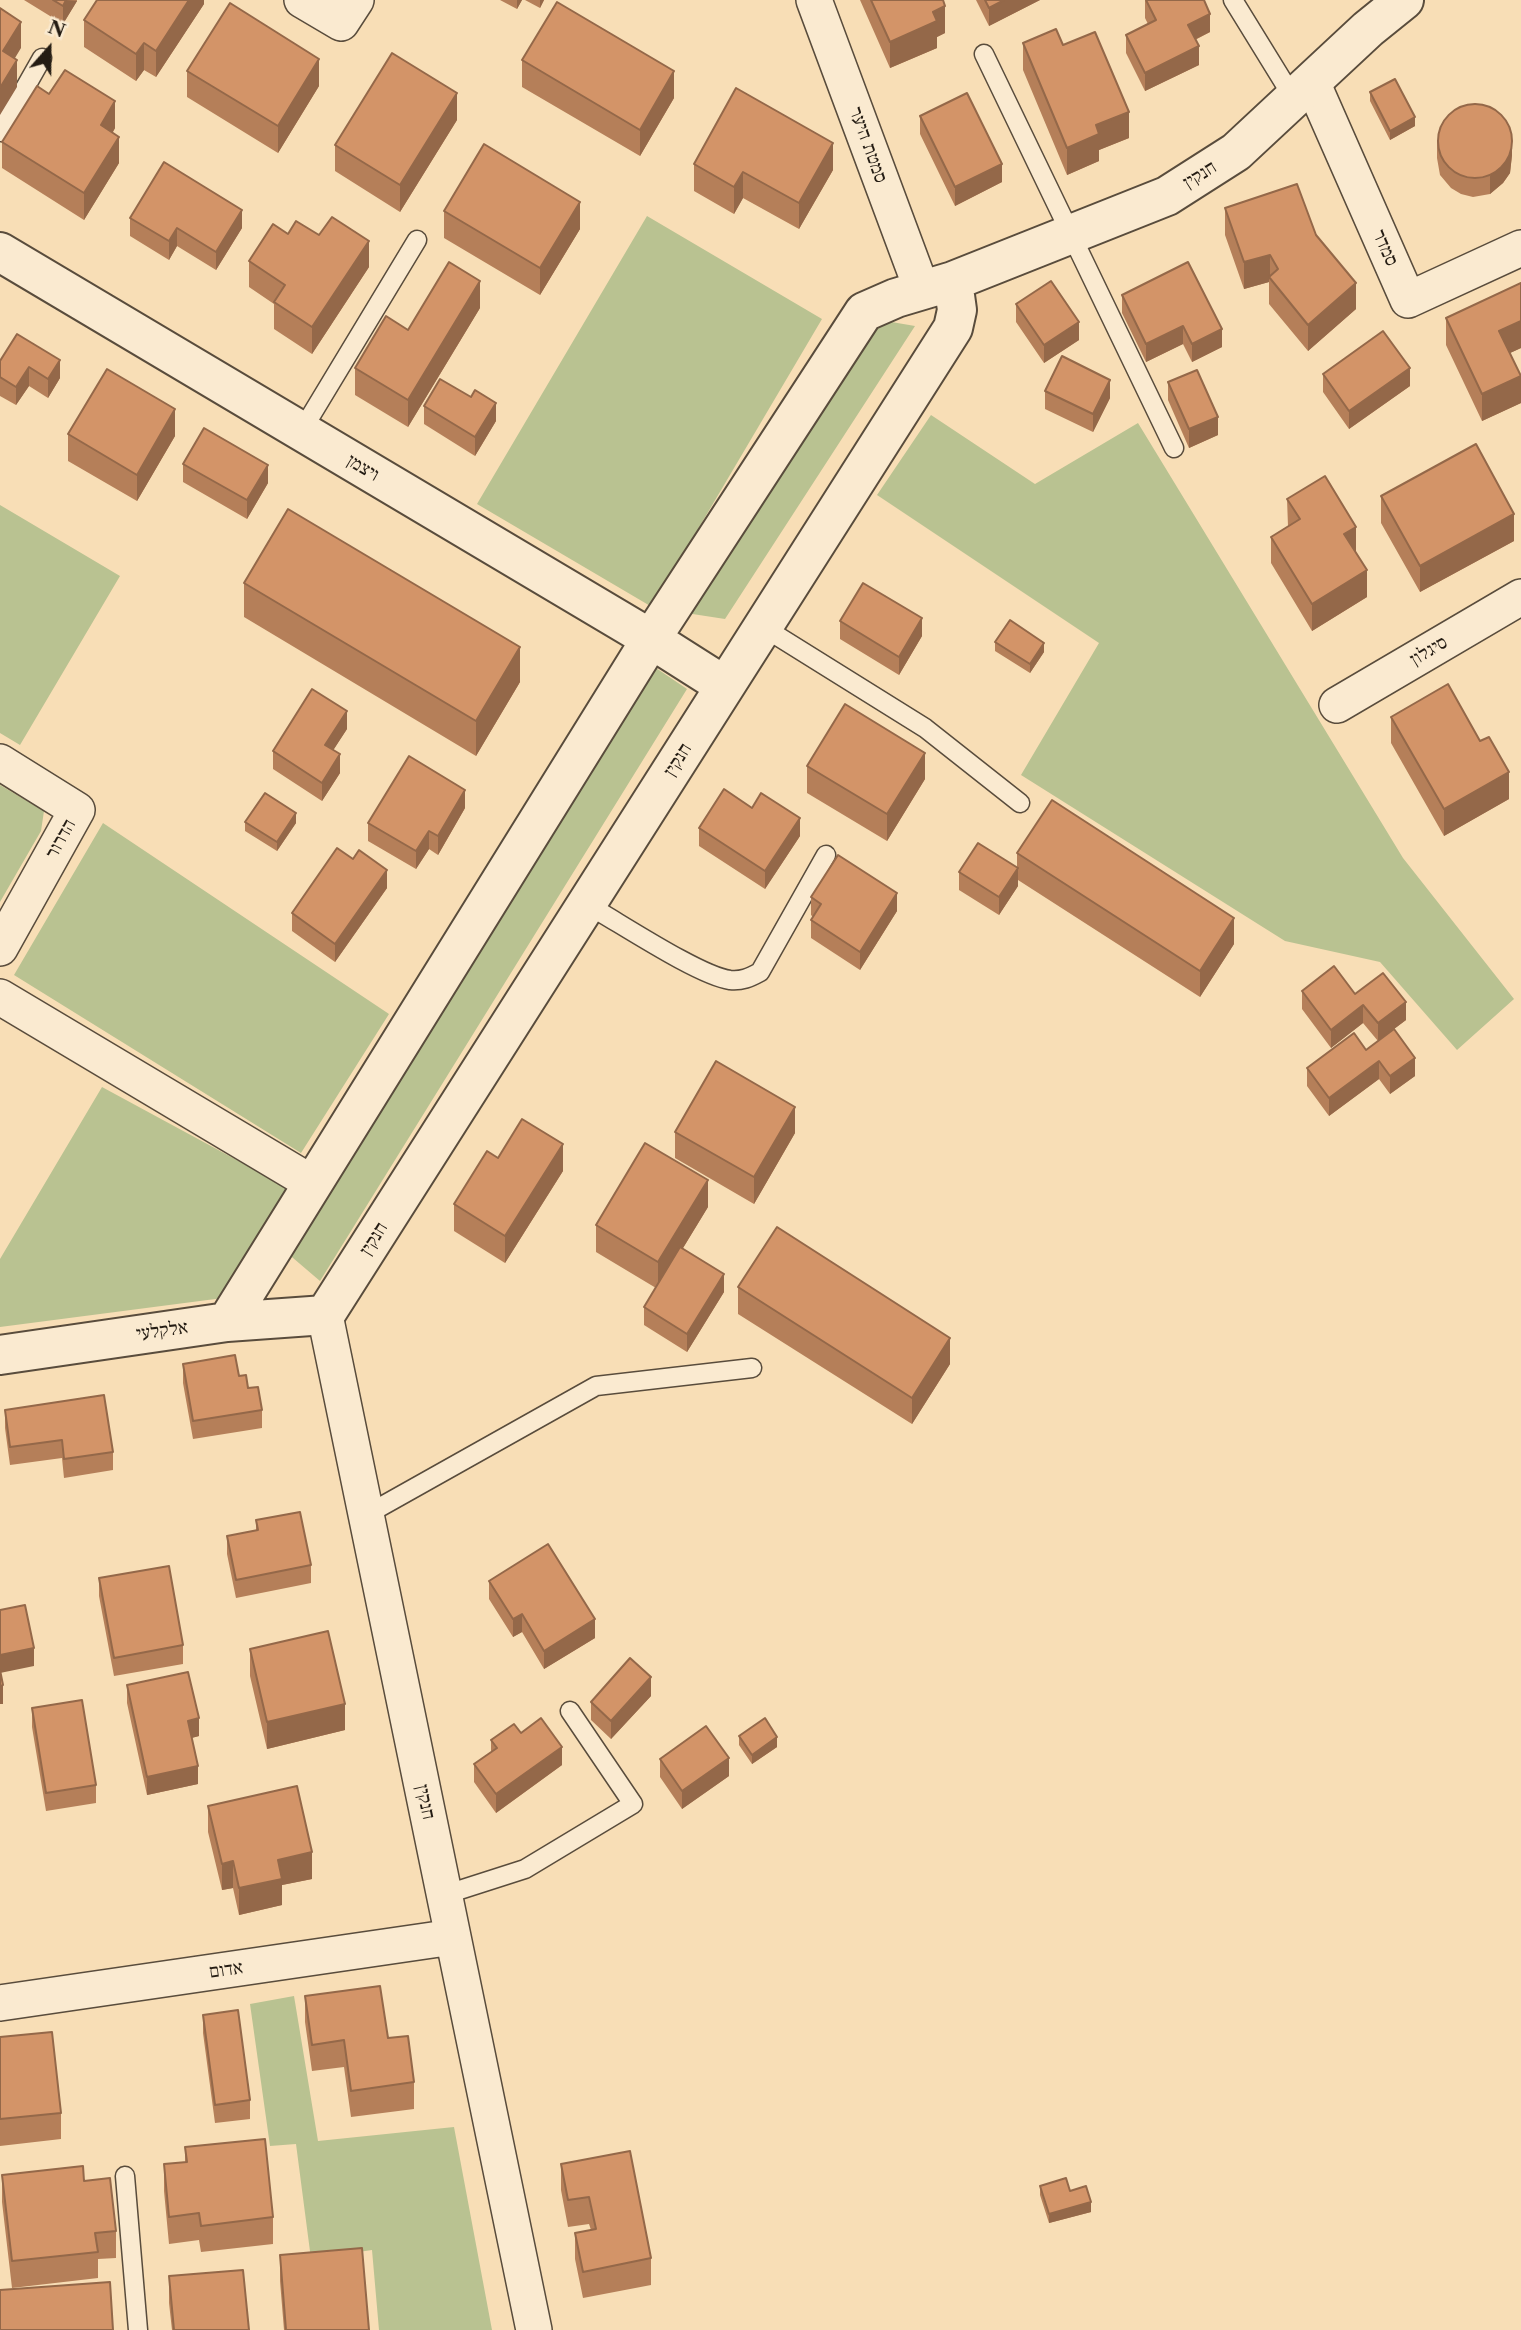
<!DOCTYPE html>
<meta charset="utf-8">
<style>
body{margin:0}
#map{position:relative;width:1521px;height:2330px;overflow:hidden;background:#f8deb6;font-family:"Libre Caslon Text",serif}
canvas{display:block}
.north{position:absolute;left:14px;top:14px;width:70px;height:70px;-webkit-text-stroke:5px #faead0;paint-order:stroke;rotate:21deg;font-size:19px;font-weight:700;line-height:28px;text-align:center;color:#241c13}
.north::after{content:'';display:block;margin:auto;width:24px;height:32px;background:#241c13;clip-path:polygon(50% 0,100% 100%,50% 72%,0 100%)}
</style>
<div id="map">
<canvas width="1521" height="2330"></canvas>
<div class="north">N</div>
</div>
<script>
const context = document.querySelector('canvas').getContext('2d');
context.lineJoin = 'round';
function fill(path, color) { context.fillStyle = color; context.fill(path, 'evenodd'); }
function stroke(path, color, width, dash) { context.strokeStyle = color; context.lineWidth = width; context.lineCap = dash ? 'butt' : 'round'; context.setLineDash(dash || []); context.stroke(path); }
function write(font, color, halo, rows, align = 'center') {
  context.font = font + ' "Libre Caslon Text","Frank Ruhl Libre",serif'; context.lineWidth = 5; context.setLineDash([]); context.textBaseline = 'middle'; context.strokeStyle = halo; context.fillStyle = color; for (const [text, x, y, turn = 0] of rows) {
    context.save(); context.translate(x, y); context.rotate((+turn || 0) * Math.PI / 180); context.textAlign = isNaN(turn) ? turn : align; if (halo) context.strokeText(text, 0, 0); context.fillText(text, 0, 0); context.restore();
  }
}
const green = new Path2D(`
 M647,216l175,103 -170,288 -175,-103z
 M874,319l41,7 -190,293 -39,-6z
 M931,415l104,69 103,-61 265,435 111,141 -57,51 -77,-88 -95,-21 -264,-166 78,-132 -222,-148z
 M0,505l120,71 -100,169 -20,-12z
 M653,666l34,23 -367,592 -34,-29z
 M0,785l44,26 -3,20 -41,71z
 M103,823l286,191 -88,139 -287,-178z
 M102,1087l192,104 -71,107 -223,29v-68z
 M294,1996l24,145 136,-14 38,203h-113l-7,-80 -61,9 -15,-115 -26,2 -20,-142z`);
const service = new Path2D(`
 M1233,0l61,99
 M984,54l190,394
 M0,132l42,-74
 M301,432l116,-192
 M763,627l162,101 95,75
 M586,904c31,17 113,72 144,76 12,1 19,-2 30,-8l66,-117
 M366,1515l230,-129 156,-18
 M444,1895l81,-26 108,-65 -63,-93
 M125,2176l13,154`);
const minor = new Path2D(`
 M302,0l39,23 15,-23
 M814,0l108,290
 M1312,82l96,218 113,-52
 M1337,705l184,-108
 M0,762l77,48 -77,138
 M0,997l312,186
 M325,1315l209,1015
 M0,2003l453,-66`);
const tertiary = new Path2D(`
 M0,252l651,387 74,47
 M227,1322l424,-683 213,-327 32,-14 57,-17 214,-85 69,-44 132,-123 36,-29
 M0,1355l227,-33 98,-7 628,-987 4,-18 -4,-29`);
const wall = new Path2D(`
 M24,0h53v1l-14,23z
 M204,0v4l-48,73 -12,-7 -8,11 -52,-34v-27z
 M500,0h22l-5,9z
 M525,0h19l-4,8z
 M860,0h83l2,33 -8,4v11l-47,20z
 M976,0h64l-51,26z
 M1145,0l65,32 -15,8 4,25 -54,26 -19,-38v-18l22,-11 -3,-6z
 M1023,43l40,2 66,93 -30,12v11l-32,14 -44,-105z
 M522,60l152,38 -34,58 -118,-69z
 M187,71l132,15 -41,67 -91,-56z
 M1370,92l45,34 -25,14 -20,-39z
 M49,94l66,34 -2,4 6,31 -35,57 -82,-52v-26z
 M920,116l82,66 -47,24 -35,-72z
 M457,120l-57,92 -65,-41v-26z
 M1437,140l75,15 -2,18 -7,10 -13,11 -17,3 -12,-3 -10,-6 -11,-13 -3,-17z
 M694,164l139,6 -34,59 -56,-31 -9,16 -40,-23z
 M1225,208l91,27 40,74 -48,42 -39,-47v-22l-25,7 -19,-54z
 M444,211l136,18 -40,66 -96,-57z
 M130,218l112,10 -26,42 -39,-24 -8,14 -39,-24z
 M288,234l81,33 -57,87 -38,-25v-25l-25,-17v-26z
 M1122,295l100,52 -30,15 -9,-18 -37,18 -24,-49z
 M1016,304l63,36 -35,23 -28,-41z
 M480,308l-72,119 -53,-32v-27l53,-38z
 M1446,318l75,30 -11,5 11,50 -39,18 -36,-76z
 M17,334l43,44 -12,20 -19,-12 -13,19 -16,-9v-35z
 M1323,374l87,12 -61,43 -26,-37z
 M1168,382l50,53 -29,13 -21,-48z
 M1045,391l65,7 -17,34 -48,-23z
 M424,406l72,15 -21,35 -51,-32z
 M68,434l107,2 -38,65 -69,-40z
 M183,464l85,19 -21,36 -64,-37z
 M1381,496l133,45 -94,51 -39,-69z
 M1287,499l69,54 11,44 -55,34 -41,-68v-26l17,-11z
 M244,583l276,99 -44,74 -232,-139z
 M840,621l82,15 -23,39 -59,-36z
 M995,642l49,10 -14,21 -35,-22z
 M1391,717l118,82 -65,37 -53,-93z
 M347,729l-14,21 7,23 -18,28 -49,-32v-18z
 M807,766l118,13 -38,62 -80,-48z
 M465,808l-27,47 -9,-6 -13,20 -48,-28v-18z
 M752,808l48,28 -35,53 -66,-43v-18z
 M245,822l51,1 -19,28 -32,-20z
 M1017,853l217,91 -34,53 -182,-117v6l-19,29 -40,-25v-18l58,-5z
 M353,859l34,29 -52,74 -43,-31v-18z
 M811,897l86,14 -37,59 -49,-32v-18l2,-3 -2,-2z
 M1302,991l53,3 51,26 -12,9 21,47 -25,18 -11,-15 -50,37 -22,-30v-18l59,-18 12,-9 -15,-18 -32,25 -29,-39z
 M675,1132l120,1 -41,71 -79,-46z
 M498,1158l65,13 -58,92 -51,-32v-27z
 M708,1207l-25,41 41,44 -37,60 -43,-27v-18l12,-19 -60,-36v-27z
 M738,1287l212,77 -38,60 -174,-110z
 M183,1364l56,12 9,12 14,22v18l-69,11 -10,-56z
 M5,1410l108,42v18l-49,8 -2,-20 -52,7 -5,-37z
 M256,1520l55,45v18l-75,15 -9,-44v-18l29,-6z
 M99,1578l84,67v19l-69,12 -15,-80z
 M489,1581l106,57 -51,31 -22,-37 -9,5 -24,-38z
 M250,1649l95,81 -78,19 -17,-73z
 M127,1685l72,51 -8,2 7,46 -51,11 -20,-92z
 M651,1696l-40,43 -20,-19v-18z
 M32,1708l64,77v18l-50,8 -14,-84z
 M521,1733l41,32 -66,48 -22,-31v-18l17,-12v-12z
 M739,1736l38,11 -25,17 -13,-19z
 M660,1759l69,17 -47,33 -22,-32z
 M208,1806l104,73 -30,6v20l-43,10 -6,-27 -11,2 -14,-58z
 M305,1996l83,42 26,44v27l-63,8 -7,-50 -32,4 -7,-49z
 M203,2015l47,85v19l-35,4 -12,-90z
 M0,2037l61,76v26l-61,7z
 M185,2147l88,70v27l-72,8 -2,-12 -30,4 -5,-53v-27l21,-2z
 M561,2164l90,94v27l-68,13 -8,-39v-26l16,-3 -2,-6 -21,3 -7,-37z
 M2,2175l82,6 32,50v27l-18,1v19l-86,10 -10,-86z
 M1040,2186l51,26 -42,11 -9,-28z
 M280,2255l89,75h-85l-4,-49z
 M169,2276l80,54h-77l-3,-27z`);
const shadedWall = new Path2D(`
 M66,0l11,1 -14,23v-18z
 M189,0h15v4l-48,73v-26z
 M517,0h5l-5,9z
 M540,0h4l-4,8z
 M1004,0h36l-51,26v-18z
 M945,6v27l-8,4v11l-47,20v-26l43,-30z
 M1210,14v18l-22,11v-18z
 M21,22v26l-18,30v-27z
 M144,43v27l-8,11v-27z
 M1199,46v19l-54,26v-18z
 M319,59v27l-41,67v-27z
 M17,60v27l-17,28v-27z
 M674,71v27l-34,58v-26z
 M457,93v27l-57,92v-27z
 M115,101v27l-14,24v-27z
 M1129,112v26l-30,12v11l-32,14v-27l29,-23z
 M1415,117v9l-25,14v-9z
 M119,137v26l-35,57v-27z
 M1512,137v18l-2,18 -7,10 -13,11v-18z
 M833,143v27l-34,59v-26z
 M1002,164v18l-47,24v-19z
 M743,172v26l-9,16v-27z
 M580,202v27l-40,66v-27z
 M242,210v18l-26,42v-18z
 M177,228v18l-8,14v-19z
 M369,241v26l-57,87v-27z
 M1270,255v23l-1,-1v5l-25,7v-27z
 M480,281v27l-72,119v-27z
 M1356,283v26l-48,42v-26z
 M1521,321v27l-22,10v-27z
 M1079,322v18l-35,23v-18z
 M1183,326v18l-37,18v-18z
 M1222,329v18l-30,15v-18z
 M60,360v18l-12,20v-19z
 M29,367v19l-13,19v-18z
 M1410,368v18l-61,43v-18z
 M1521,376v27l-39,18v-27z
 M1110,380v18l-17,34v-18z
 M496,403v18l-21,35v-19z
 M175,409v27l-38,65v-26z
 M1218,417v18l-29,13v-19z
 M268,465v18l-21,36v-19z
 M1514,514v27l-94,51v-26z
 M1356,527v27l-12,-20z
 M1367,570v27l-55,34v-27z
 M922,618v18l-23,39v-18z
 M1044,643v9l-14,21v-9z
 M520,647v35l-44,74v-35z
 M347,711v18l-22,34v-18z
 M925,753v26l-38,62v-27z
 M340,754v19l-18,28v-18z
 M1509,772v27l-65,37v-27z
 M465,790v18l-27,47v-19z
 M296,813v10l-19,28v-9z
 M800,818v18l-35,53v-18z
 M429,831v18l-13,20v-18z
 M1018,868v18l-19,29v-18z
 M387,870v18l-52,74v-18z
 M897,893v18l-37,59v-18z
 M1234,918v26l-34,53v-26z
 M1406,1002v18l-28,21v-18z
 M1363,1005v18l-32,25v-18z
 M1415,1058v18l-25,18v-18z
 M1379,1061v18l-50,37v-18z
 M795,1107v26l-41,71v-27z
 M563,1144v27l-58,92v-27z
 M708,1180v27l-50,82v-27z
 M724,1274v18l-37,60v-18z
 M950,1338v26l-38,60v-26z
 M522,1614v18l-9,5v-18z
 M595,1619v19l-51,31v-18z
 M34,1648v18l-34,7v-18z
 M651,1677v19l-40,43v-18z
 M3,1685v19h-3v-18z
 M345,1704v26l-78,19v-27z
 M199,1718v18l-11,3v-18z
 M777,1737v10l-25,17v-9z
 M562,1747v18l-66,48v-19z
 M729,1758v18l-47,33v-18z
 M198,1766v18l-51,11v-18z
 M312,1852v27l-30,6v20l-43,10v-27l39,-28z
 M233,1861v27l-11,2v-26z
 M1091,2202v10l-42,11v-9z`);
const building = new Path2D(`
 M53,0h13l-3,6z
 M97,0h92l-33,51 -12,-8 -8,11 -52,-34z
 M871,0h72l2,6 -12,6 4,9 -47,21z
 M985,0h19l-15,8z
 M1146,0h58l6,14 -22,11 11,21 -54,27 -19,-38 30,-15z
 M557,2l117,69 -34,59 -118,-70z
 M230,3l89,56 -41,67 -91,-55z
 M0,8l21,14 -18,29 14,9 -17,28z
 M1056,29l7,16 32,-13 34,80 -33,13 3,9 -32,14 -44,-105z
 M392,53l65,40 -57,92 -65,-40z
 M65,70l50,31 -14,24 18,12 -35,56 -82,-51 35,-56 12,8z
 M1395,79l20,38 -25,14 -20,-39z
 M736,88l97,55 -34,60 -56,-31 -9,15 -40,-23z
 M967,93l35,71 -47,23 -35,-71z
 M1438 141a37 37 0 1 1 74 0a37 37 0 1 1-74 0Z
 M484,144l96,58 -40,66 -96,-57z
 M164,162l78,48 -26,42 -39,-24 -8,13 -39,-23z
 M1297,184l19,51 40,48 -48,42 -39,-48 9,-8 -8,-14 -26,7 -19,-54z
 M332,217l37,24 -57,86 -38,-25 11,-17 -36,-24 24,-37 15,10 8,-13 23,14z
 M449,262l31,19 -72,119 -53,-32 31,-52 22,14z
 M1188,262l34,67 -30,15 -9,-18 -37,18 -24,-49z
 M1051,281l28,41 -35,23 -28,-41z
 M1521,283v38l-22,10 22,45 -39,18 -36,-76z
 M1383,331l27,37 -61,43 -26,-37z
 M17,334l43,26 -12,19 -19,-12 -13,20 -16,-10v-16z
 M1062,356l48,24 -17,34 -48,-23z
 M107,369l68,40 -38,66 -69,-41z
 M1197,370l21,47 -29,12 -21,-47z
 M440,379l31,18 4,-7 21,13 -21,34 -51,-31z
 M204,428l64,37 -21,35 -64,-36z
 M1476,444l38,70 -94,52 -39,-70z
 M1325,476l31,51 -12,7 23,36 -55,34 -41,-67 29,-18 -13,-20z
 M288,509l232,138 -44,74 -232,-138z
 M863,583l59,35 -23,39 -59,-36z
 M1010,620l34,23 -14,21 -35,-22z
 M1448,684l32,57 9,-4 20,35 -65,37 -53,-92z
 M312,689l35,22 -22,34 15,9 -18,29 -49,-32z
 M845,704l80,49 -38,61 -80,-48z
 M409,756l56,34 -27,46 -9,-5 -13,20 -48,-28z
 M724,789l28,19 9,-15 39,25 -35,53 -66,-43z
 M265,793l31,20 -19,29 -32,-20z
 M1052,800l182,118 -34,53 -183,-118z
 M978,843l40,25 -19,29 -40,-25z
 M337,848l16,11 6,-9 28,20 -52,74 -43,-31z
 M838,855l59,38 -37,59 -49,-32 10,-16 -10,-7z
 M1334,966l21,28 28,-21 23,29 -28,21 -15,-18 -32,25 -29,-39z
 M1394,1029l21,29 -25,18 -11,-15 -50,37 -22,-30 47,-35 12,17z
 M716,1061l79,46 -41,70 -79,-45z
 M522,1119l41,25 -58,92 -51,-32 33,-53 11,7z
 M645,1143l63,37 -50,82 -62,-37z
 M777,1227l173,111 -38,60 -174,-111z
 M680,1247l44,27 -37,60 -43,-27z
 M235,1355l4,21 7,-1 2,13 10,-1 4,23 -69,11 -10,-57z
 M104,1395l9,57 -49,7 -2,-19 -52,7 -5,-37z
 M300,1512l11,53 -75,15 -9,-44 31,-6 -2,-10z
 M548,1544l47,75 -51,32 -22,-37 -9,5 -24,-38z
 M169,1566l14,79 -69,13 -15,-80z
 M25,1605l9,43 -34,7v-45z
 M328,1631l17,73 -78,18 -17,-73z
 M630,1658l21,19 -40,44 -20,-19z
 M0,1670l3,15 -3,1z
 M188,1672l11,46 -11,3 10,45 -51,11 -20,-92z
 M82,1700l14,85 -50,8 -14,-85z
 M541,1718l21,29 -66,47 -22,-30 23,-16 -6,-8 23,-16 7,9z
 M765,1718l12,19 -25,18 -13,-19z
 M706,1726l23,32 -47,33 -22,-32z
 M297,1786l15,66 -34,8 4,19 -43,9 -6,-27 -11,3 -14,-58z
 M380,1986l8,52 20,-2 6,46 -63,9 -7,-51 -32,5 -7,-49z
 M238,2010l12,90 -35,5 -12,-90z
 M52,2032l9,81 -61,6v-82z
 M265,2139l8,78 -72,9 -2,-13 -30,4 -5,-53 23,-2 -2,-15z
 M630,2151l21,107 -68,14 -8,-39 21,-4 -7,-32 -21,3 -7,-36z
 M83,2166l1,15 26,-3 6,53 -21,2 3,19 -86,9 -10,-86z
 M1066,2178l4,13 16,-5 5,16 -42,12 -9,-28z
 M362,2248l7,82h-83l-6,-75z
 M243,2270l6,60h-75l-5,-54z
 M110,2282l3,48h-113v-40z`);
const streetNames = [
 ["סמטת היער",868,145,70],
 ["חנקין",1200,175,-32],
 ["סמדר",1385,248,66],
 ["ויצמן",363,468,31],
 ["סיגלון",1429,651,-31],
 ["חנקין",678,760,-58],
 ["הדרור",61,839,-61],
 ["חנקין",374,1239,-58],
 ["אלקלעי",162,1331,-8],
 ["חנקין",425,1802,78],
 ["אדום",226,1970,-8]
];
fill(green, '#b9c291');
stroke(service, '#594c3c', 21);
stroke(minor, '#594c3c', 38);
stroke(tertiary, '#594c3c', 42);
stroke(service, '#faead0', 18);
stroke(minor, '#faead0', 35);
stroke(tertiary, '#faead0', 38);
fill(wall, '#b57f59');
fill(shadedWall, '#946849');
fill(building, '#d39468');
stroke(building, '#946849', 2);
write('19px', '#241c13', '#faead0', streetNames);
</script>
